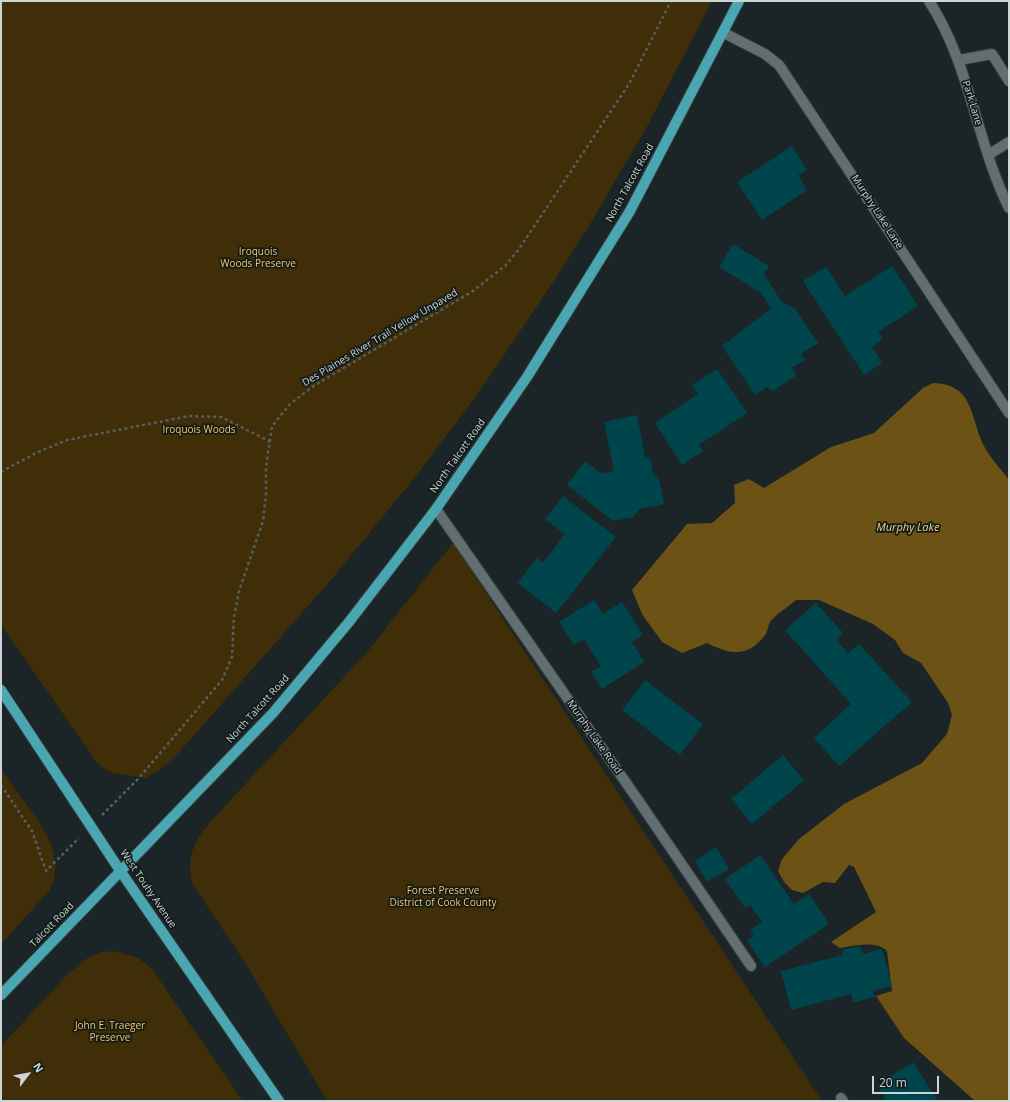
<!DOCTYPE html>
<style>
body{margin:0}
#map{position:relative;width:1010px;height:1102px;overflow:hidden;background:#1b2426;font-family:"Open Sans",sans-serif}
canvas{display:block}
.frame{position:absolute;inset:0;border:2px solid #cdd4d4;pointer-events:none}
.north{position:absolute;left:8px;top:1054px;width:40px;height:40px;-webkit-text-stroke:3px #111b1c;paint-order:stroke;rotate:58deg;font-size:11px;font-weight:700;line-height:16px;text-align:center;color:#cdd4d4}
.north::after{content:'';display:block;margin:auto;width:14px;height:18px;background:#cdd4d4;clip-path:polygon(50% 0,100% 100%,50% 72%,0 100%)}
.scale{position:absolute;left:872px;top:1076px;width:67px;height:18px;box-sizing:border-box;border:2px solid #cdd4d4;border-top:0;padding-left:5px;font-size:12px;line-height:14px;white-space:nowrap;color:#cdd4d4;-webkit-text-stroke:3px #111b1c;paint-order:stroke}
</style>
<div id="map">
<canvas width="1010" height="1102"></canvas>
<div class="frame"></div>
<div class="north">N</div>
<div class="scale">20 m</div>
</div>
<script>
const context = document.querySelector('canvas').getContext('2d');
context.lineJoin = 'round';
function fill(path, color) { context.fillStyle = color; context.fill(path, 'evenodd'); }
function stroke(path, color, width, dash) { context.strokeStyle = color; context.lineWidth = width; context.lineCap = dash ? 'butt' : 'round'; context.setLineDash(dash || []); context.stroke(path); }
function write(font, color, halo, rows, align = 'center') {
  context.font = font + ' "Open Sans",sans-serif'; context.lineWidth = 3.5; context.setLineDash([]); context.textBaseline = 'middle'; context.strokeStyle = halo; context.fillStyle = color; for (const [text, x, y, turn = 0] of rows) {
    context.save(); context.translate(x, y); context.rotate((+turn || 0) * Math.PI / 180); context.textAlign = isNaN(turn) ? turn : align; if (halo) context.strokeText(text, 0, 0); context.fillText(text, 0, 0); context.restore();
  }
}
const green = new Path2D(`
 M1,1h711l-63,122 -57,98 -42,66 -73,108 -66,87 -80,98 -149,169 -17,17 -19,12 -34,-5 -14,-9 -97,-139z
 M453,543l369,558h-495l-81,-137 -54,-81c-6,-30 3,-43 22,-65l154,-167z
 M1,768c21,36 71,78 49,122l-49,54z
 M114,951l24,7 14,11 91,132h-242v-55l66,-71 19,-16 16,-7z`);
const water = new Path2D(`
 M933,383c40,1 37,32 50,61 6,13 18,25 26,36v621h-34l-71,-63 -28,-42 16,-5 -5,-40c-12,-11 -33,-5 -47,-3l-9,-6 45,-30 -22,-45 -5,-2 -14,18 -12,-1 -20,11 -11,-3 -8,-8 -6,-11 4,-12 17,-20 45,-35 78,-41 25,-29 5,-19 -4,-12 -27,-40 -18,-10 -8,-13 -22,-16 -54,-24h-23c-8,7 -20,14 -26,22 -2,3 -2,8 -4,12 -18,24 -35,21 -59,9l-25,10 -20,-11 -20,-28 -10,-24 55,-66 25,-1 23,-20 -1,-18 15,-6 15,9 67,-41 43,-14 49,-45z`);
const building = new Path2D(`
 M792,146l15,24 -9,5 9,15 -45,30 -25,-38z
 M733,244l36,22 -5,8 17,27 14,8 23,34 -17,11 4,6 -13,8 5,7 -24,16 -6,-4 -12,8 -33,-49 49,-37 -10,-16 -42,-26z
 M892,266l26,40 -40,26 5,7 -11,8 10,16 -18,12 -61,-94 23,-14 19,29z
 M717,369l30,44 -48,32 4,6 -21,14 -27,-42 43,-29 -6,-9z
 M637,415l8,41 6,4 2,14 6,4 5,26 -25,5 -6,8 -20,4 -46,-36 18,-24 16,12 13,-2 -10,-49z
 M563,496l53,41 -60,76 -38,-30 19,-25 6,5 22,-29 -20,-15z
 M594,600l9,14 19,-12 21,33 -11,7 12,20 -42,27 -11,-17 10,-6 -17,-27 -10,6 -15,-23z
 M816,603l27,30 -7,7 12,13 11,-9 53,58 -73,64 -25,-28 37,-34 -66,-74z
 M645,680l58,44 -23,31 -58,-45z
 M783,755l21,25 -52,44 -21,-25z
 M716,847l13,22 -22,13 -12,-21z
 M760,855l34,49 15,-10 20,30 -64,43 -18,-26 7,-5 -4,-6 12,-8 -12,-17 -5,3 -20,-29z
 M860,946l3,8 19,-5 10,37 -19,5 2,6 -22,6 -2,-9 -60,16 -10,-39 62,-16 -1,-5z
 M913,1062l25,39h-59l6,-3 -8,-13z`);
const path = new Path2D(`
 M1,472l35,-19 31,-13 122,-24 32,1 50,25
 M1,785l31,46 14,40 33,-33
 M102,815l37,-37 83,-98 10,-23 2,-40 5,-26 24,-70 3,-25v-29l6,-41 18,-22 25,-19 158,-94 32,-25 14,-17 110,-165 42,-83`);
const minor = new Path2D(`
 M929,1c41,63 47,140 80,207
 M724,33l41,21 14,11 230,348
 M959,60l33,-6 17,27
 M988,155l21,-13
 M436,509l202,291 113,166
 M841,1098l2,3`);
const major = new Path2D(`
 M1,690l120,182 158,229
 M1,995l272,-282 76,-91 87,-113 91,-132 103,-166 109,-210`);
const streetNames = [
 ["Park Lane",972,103,73],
 ["North Talcott Road",630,183,-61],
 ["Murphy Lake Lane",877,212,57],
 ["Des Plaines River Trail Yellow Unpaved",380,338,-31],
 ["North Talcott Road",458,456,-55],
 ["North Talcott Road",258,709,-48],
 ["Murphy Lake Road",594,737,55],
 ["West Touhy Avenue",148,889,56],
 ["Talcott Road",52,925,-46]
];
const parkNames = [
 ["Iroquois",258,252],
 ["Woods Preserve",258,264],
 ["Iroquois Woods",199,430],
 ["Forest Preserve",443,891],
 ["District of Cook County",443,903],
 ["John E. Traeger",110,1026],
 ["Preserve",110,1038]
];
const waterNames = [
 ["Murphy Lake",908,528]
];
fill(green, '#3f2e08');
fill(water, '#6c5215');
fill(building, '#00454c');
stroke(minor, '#353e3e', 12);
stroke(major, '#353e3e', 12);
stroke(path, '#565f60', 2.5, [3, 3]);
stroke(minor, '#626e6f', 10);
stroke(major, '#4aa6b0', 10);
write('10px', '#cdd4d4', '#111b1c', streetNames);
write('10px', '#f6c55d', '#111b1c', parkNames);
write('italic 11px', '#fbd485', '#111b1c', waterNames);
</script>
